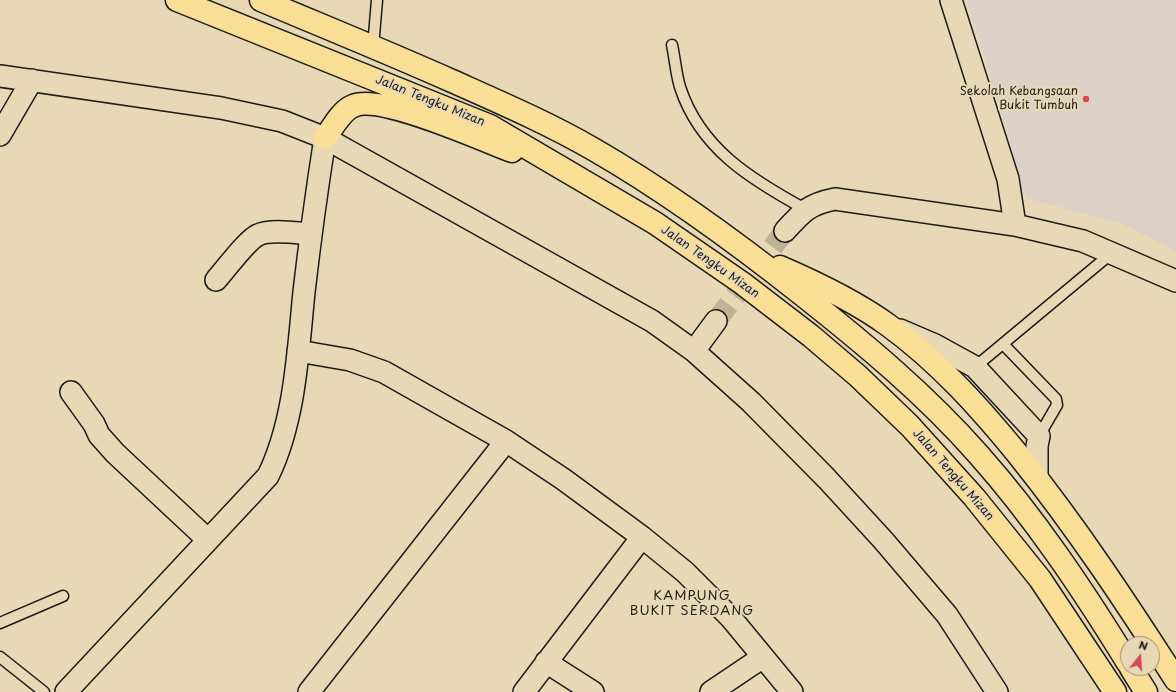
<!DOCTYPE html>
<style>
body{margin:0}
#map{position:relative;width:1176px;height:692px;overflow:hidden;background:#e9d8b5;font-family:"Playpen Sans",sans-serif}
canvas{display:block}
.north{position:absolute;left:1120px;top:636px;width:40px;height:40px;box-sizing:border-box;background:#e9d8b5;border:1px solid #978d78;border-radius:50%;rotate:17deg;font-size:11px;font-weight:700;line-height:16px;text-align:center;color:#1c1c1c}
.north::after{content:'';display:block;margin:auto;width:14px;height:18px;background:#d1495b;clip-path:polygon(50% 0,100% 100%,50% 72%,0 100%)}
</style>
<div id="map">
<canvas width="1176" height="692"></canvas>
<div class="north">N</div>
</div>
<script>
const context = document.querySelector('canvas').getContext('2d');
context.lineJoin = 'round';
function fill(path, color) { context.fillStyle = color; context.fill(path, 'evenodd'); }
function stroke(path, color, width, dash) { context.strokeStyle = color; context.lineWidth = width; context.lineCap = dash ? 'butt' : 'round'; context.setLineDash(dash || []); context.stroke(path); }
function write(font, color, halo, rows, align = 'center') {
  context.font = font + ' "Playpen Sans",sans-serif'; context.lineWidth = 4; context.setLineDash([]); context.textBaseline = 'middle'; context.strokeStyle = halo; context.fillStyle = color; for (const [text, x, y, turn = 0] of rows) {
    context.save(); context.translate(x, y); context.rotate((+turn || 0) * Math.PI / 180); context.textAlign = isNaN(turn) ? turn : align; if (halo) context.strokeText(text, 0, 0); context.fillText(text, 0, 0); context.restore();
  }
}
const built = new Path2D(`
 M967,0h209v251l-53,-27 -97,-26z`);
const minorTunnel = new Path2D(`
 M716,321l69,-90`);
const service = new Path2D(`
 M672,45c3,14 4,29 8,42 20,62 72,93 125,122
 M373,47l4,-47
 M1003,344l53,55 1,6 -18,31
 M975,367l138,-115
 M0,623l63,-27
 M0,657l44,35`);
const minor = new Path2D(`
 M951,0l57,179 7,46
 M0,76l221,32 61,13 43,17 327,183 42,30 57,51 76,77 56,61 64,75 50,77
 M0,135l32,-55
 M785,231c17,-19 24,-27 50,-32l180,26 68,16 93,40
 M216,280c9,-10 31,-40 42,-45 11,-6 39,-2 53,-1
 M900,330l35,15 40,22 64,69 -2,10v32
 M298,351l52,9 34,12 122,69 57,38 79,58 43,35 46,46 61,74
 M694,351l22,-30
 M71,392l23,32 5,11 16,18 92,86
 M546,662l47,30
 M66,692l202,-216c27,-55 30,-124 36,-184 6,-52 13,-103 21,-154
 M309,692l197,-251
 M524,692l118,-155
 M711,692l52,-35`);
const trunk = new Path2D(`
 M177,0l313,126 165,97 87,60 69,53 47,40 52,50 64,71 66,82 75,113
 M261,0c64,27 128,53 191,81 47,21 96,42 141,68 75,43 144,94 211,147 62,49 122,99 174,158 57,64 105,136 150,209
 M325,138c8,-11 16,-27 28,-32 27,-13 129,34 159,45
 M780,267c37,16 75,34 108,58 51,37 93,84 132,132 57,71 107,147 156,223
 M1131,668l15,24`);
const markers = [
 [1086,99,4,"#d1495b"]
];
const poiNames = [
 ["Sekolah Kebangsaan",1078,92],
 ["Bukit Tumbuh",1078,106]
];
const streetNames = [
 ["Jalan Tengku Mizan",430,101,22],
 ["Jalan Tengku Mizan",710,262,35],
 ["Jalan Tengku Mizan",953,475,49]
];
const neighbourhoodNames = [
 ["KAMPUNG",692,596],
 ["BUKIT SERDANG",692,611]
];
fill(built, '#dcd0c7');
stroke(minorTunnel, '#c0b296', 21, [21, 10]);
stroke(service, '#1c1c1c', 13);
stroke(minor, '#1c1c1c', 24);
stroke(trunk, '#1c1c1c', 25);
stroke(service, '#e9d8b5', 10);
stroke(minor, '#e9d8b5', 21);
stroke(trunk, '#f9df96', 22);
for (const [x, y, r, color] of markers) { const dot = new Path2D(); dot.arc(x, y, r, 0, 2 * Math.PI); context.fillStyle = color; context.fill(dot); stroke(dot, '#e9d8b5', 1.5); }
write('12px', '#1c1c1c', '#e9d8b5', poiNames, 'right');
write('12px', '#1c1c1c', '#e9d8b5', streetNames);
context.letterSpacing = '1px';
write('13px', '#1c1c1c', '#e9d8b5', neighbourhoodNames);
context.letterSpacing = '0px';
</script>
